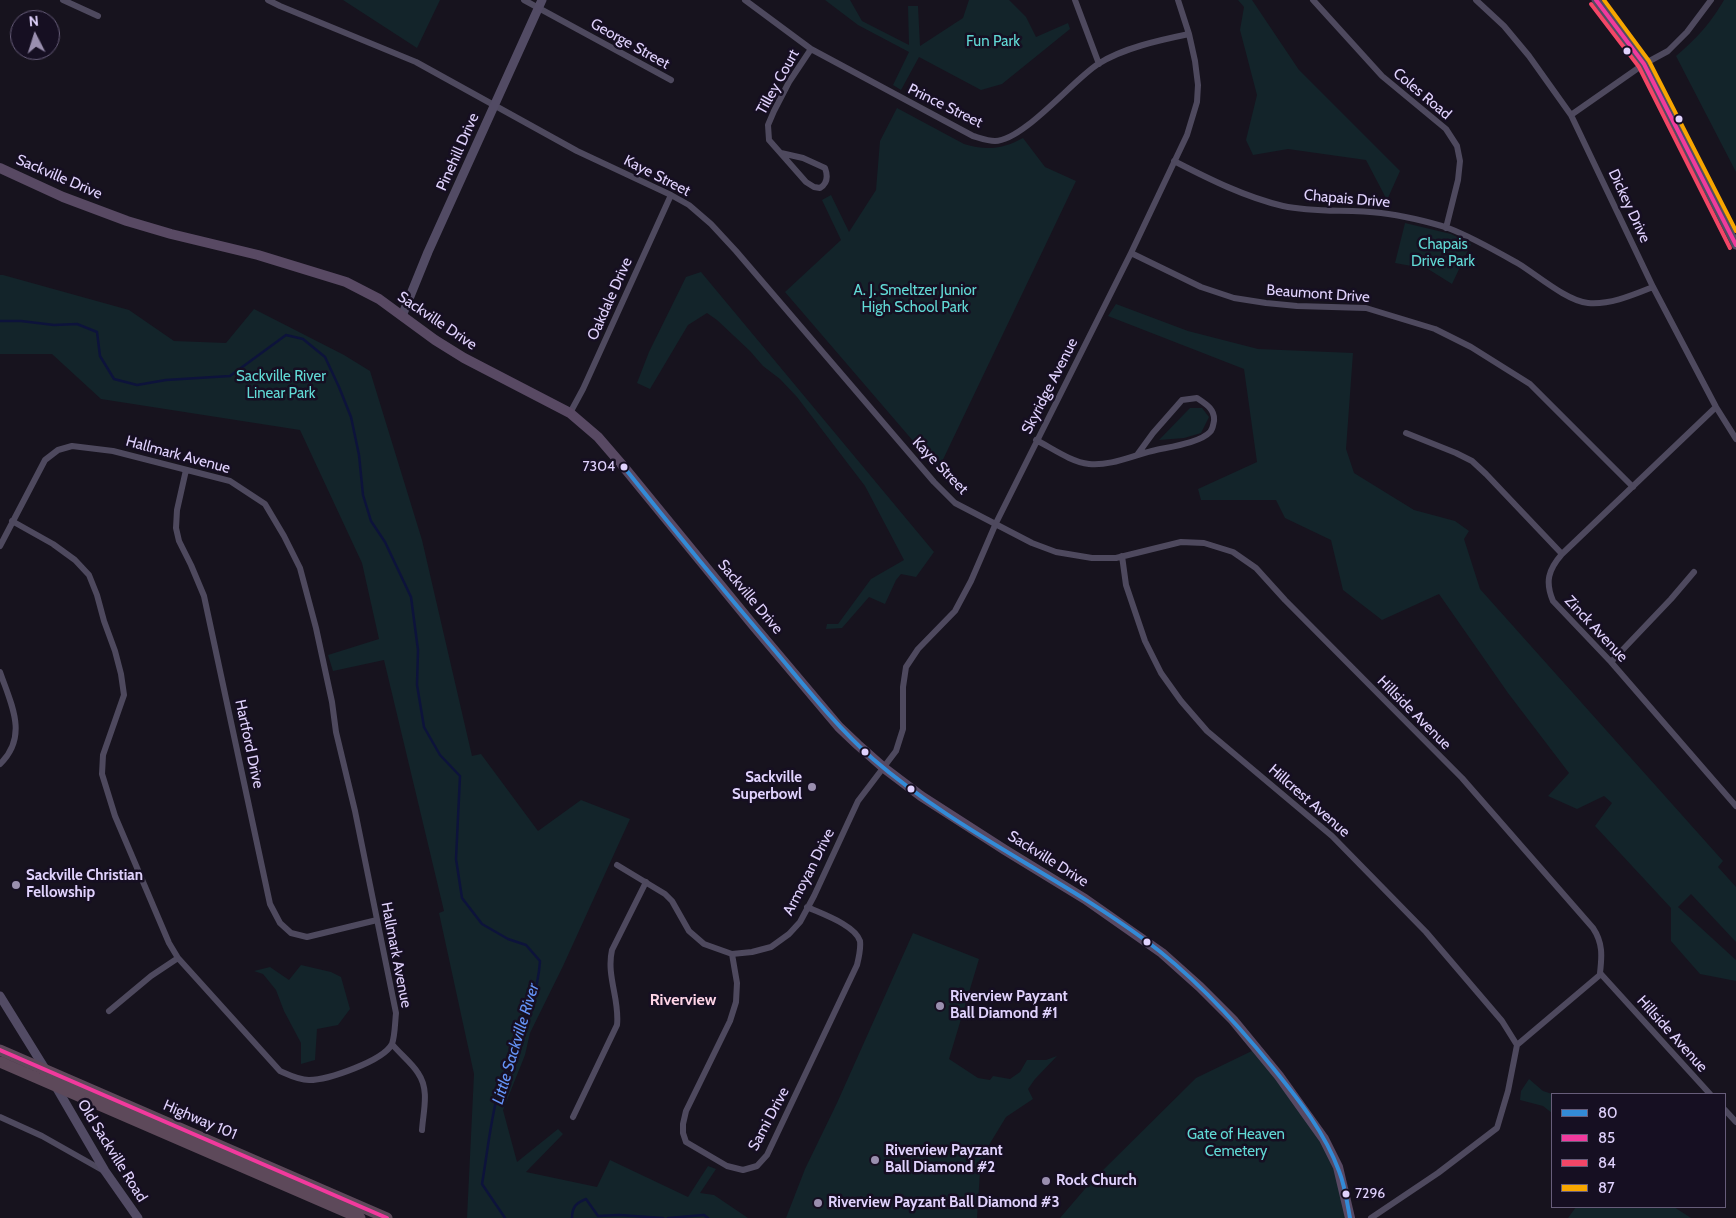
<!DOCTYPE html>
<style>
body{margin:0}
#map{position:relative;width:1736px;height:1218px;overflow:hidden;background:#17131e;font-family:Cabin,sans-serif}
canvas{display:block}
.legend{position:absolute;left:1551px;top:1093px;width:175px;height:115px;box-sizing:border-box;background:#160f22;border:1px solid #675d7a;margin:0;padding:6px 9px;list-style:none;font-size:15px;color:#e0d2fd}
.legend li{display:flex;align-items:center;gap:10px;height:25px}
.legend b{width:25px;border:1px solid #675d7a}
.north{position:absolute;left:10px;top:10px;width:50px;height:50px;box-sizing:border-box;background:#160f22;border:1px solid #675d7a;border-radius:50%;rotate:355deg;font-size:14px;font-weight:700;line-height:20px;text-align:center;color:#e0d2fd}
.north::after{content:'';display:block;margin:auto;width:18px;height:22px;background:#9a8faf;clip-path:polygon(50% 0,100% 100%,50% 72%,0 100%)}
</style>
<div id="map">
<canvas width="1736" height="1218"></canvas>
<ul class="legend">
<li><b style="height:6px;background:#338bd7"></b>80</li>
<li><b style="height:6px;background:#f13a9d"></b>85</li>
<li><b style="height:6px;background:#f34667"></b>84</li>
<li><b style="height:6px;background:#f7a600"></b>87</li>
</ul>
<div class="north">N</div>
</div>
<script>
const context = document.querySelector('canvas').getContext('2d');
context.lineJoin = 'round';
function fill(path, color) { context.fillStyle = color; context.fill(path, 'evenodd'); }
function stroke(path, color, width, dash) { context.strokeStyle = color; context.lineWidth = width; context.lineCap = dash ? 'butt' : 'round'; context.setLineDash(dash || []); context.stroke(path); }
function write(font, color, halo, rows, align = 'center') {
  context.font = font + ' Cabin,sans-serif'; context.lineWidth = 5; context.setLineDash([]); context.textBaseline = 'middle'; context.strokeStyle = halo; context.fillStyle = color; for (const [text, x, y, turn = 0] of rows) {
    context.save(); context.translate(x, y); context.rotate((+turn || 0) * Math.PI / 180); context.textAlign = isNaN(turn) ? turn : align; if (halo) context.strokeText(text, 0, 0); context.fillText(text, 0, 0); context.restore();
  }
}
const green = new Path2D(`
 M343,0h97l-23,48z
 M825,0h25l12,21 47,24 -1,-39h10l2,40 43,-28 6,-18h40l17,17 10,20 32,-14 2,6 -68,55 -21,6 -62,-33 -18,33 -8,-5 16,-33 -51,-27z
 M1238,0h14l47,70 101,101 -13,29 -21,-40 -78,-11 -35,6 -7,-15 11,-45 -17,-65 4,-23z
 M1724,0h12v172l-60,-116c21,-18 34,-32 48,-56z
 M897,108l67,36c22,7 39,5 59,-6l22,29 31,14 -138,289 -153,-178 56,-52 -19,-40 9,-5 18,37 27,-42 4,-49z
 M1405,223l46,11 20,10 -19,40 -24,-15 -33,-6z
 M701,272l233,280 -18,25 -15,-3 -5,6 -11,24 -16,-7 -27,31 -16,1 1,-5h11l33,-45 33,-19 -39,-74 -68,-89 -17,-18 -17,-13 -13,-15 -33,-31 -10,-7 -19,12 -38,64 -13,-6 12,-31 37,-75z
 M0,275h3l126,35 45,31 52,2 28,-34 90,46 26,16 52,169 50,216 9,-2 57,77 43,-31 49,19 -67,147 -33,67 -5,22 -22,55 14,52 41,-33 5,5 -37,38 71,15 13,-27 78,37 20,-31 8,3 -16,24 14,2 34,23h-281l7,-144 -35,-161 5,-2 -60,-251 -51,11 -5,-16 51,-16 -17,-76 -62,-133 -199,-31 -49,-45h-52z
 M1116,304l72,27 70,18 95,4 -7,96 8,24 60,37 41,11 14,10 -5,8 16,50 243,272 -5,6 18,20v55l-45,-48 -13,13 58,53v21l-36,-7 -29,-33v-33l-76,-82 17,-23 -8,-7 -27,13 -29,-13 21,-23 -61,-80 -69,-99 -57,26 -39,-30 -12,-50 -46,-22 -9,-18h-75l-3,-11 59,-27 -13,-93 -136,-53z
 M1190,408h12l7,9 -8,16 -17,5 -25,2z
 M913,933l66,26 -30,100 29,19 12,2 3,-4 17,3 10,-7 7,-12h19l11,-4 -22,23 -7,10 5,10 -27,18 -17,28 -9,27 -3,46h-191l19,-49 32,-66z
 M301,965l30,7 10,5 9,32 -12,16 -21,4 -2,31 -14,4v-21l-17,-32 -8,-21 -13,-16 -9,-3 16,-4 19,13z
 M1258,1048l66,91 26,79h-290l30,-35 106,-105z
 M1529,1079l14,12 9,3v19l-9,-7 -23,-6 1,-9z
 M1576,1207h98l17,11h-123z`);
const stream = new Path2D(`
 M0,321h21l33,4 23,-1 20,8 3,24 14,23 23,6 29,-5 64,-4 56,-41 17,4 22,18 14,30 12,30 8,38 4,40 8,26 14,21 26,55 7,53 -1,35 7,42 16,28 20,21 -4,83 6,39 20,26 26,15 18,6 14,16c-3,48 -31,90 -43,136 -7,28 -10,58 -15,87l23,34
 M572,1218c0,-11 4,-15 14,-19l12,17 21,-1 44,3
 M668,1218l36,-3 4,3`);
const street = new Path2D(`
 M63,0l35,16
 M268,0l12,6 136,56 161,89 94,44 18,10 22,19 25,27 198,231 21,21 77,40 24,9 36,6h24l65,-16 23,1 29,9 23,16 29,32 177,178 131,150c10,15 9,28 7,45l110,121
 M524,0l147,80
 M745,0l66,49 162,87c7,2 15,5 22,5 28,0 78,-61 103,-77 25,-16 62,-24 91,-30
 M1075,0l24,64
 M1313,0l69,76 64,53 11,17 3,15 -2,19 -12,48
 M1476,0l28,26 25,30 42,59 82,172 63,120 20,32
 M1571,115l73,-51 24,-13 19,-19 24,-32
 M781,153l22,5 22,10c3,8 3,15 -5,20l-6,-1 -8,-5 -37,-42 -1,-15 6,-14 15,-29 22,-33
 M1174,161c35,18 71,36 109,45 32,7 65,3 98,7 19,2 49,9 67,15 24,9 48,23 71,36 18,11 48,37 69,39 22,2 45,-8 65,-16
 M1131,253l70,34 33,11 32,5 31,3 69,2 69,21 36,18 59,37 103,103
 M1716,407l-154,147c-14,16 -17,28 -9,47l58,61 125,144
 M570,413l13,-24 88,-194
 M1406,433l50,20 16,8 14,13 76,80
 M1036,440c16,8 35,22 53,24 22,2 42,-8 63,-13 16,-4 48,-8 58,-19 3,-3 3,-7 4,-11 1,-12 -8,-17 -17,-23l-15,2 -29,33 -16,22
 M186,470l-9,40 -1,18 3,13 12,24 13,31 66,308 10,19 11,10 16,4 70,-17
 M0,546l45,-86 13,-10 14,-4 41,5 117,30 35,23 19,32 16,32 16,60 16,74 4,30 19,79 41,202c-1,9 -1,23 -4,31 -9,17 -64,36 -83,36 -10,0 -20,-5 -29,-9l-102,-113 -9,-15 -54,-127 -13,-42 1,-19 21,-60 -3,-21 -6,-23 -11,-30 -7,-26 -8,-20 -14,-15 -22,-16 -41,-23
 M1122,556l4,29 19,56 16,32 20,28 26,30 125,105 94,96 76,89 15,24
 M1611,662l60,-63 23,-27
 M0,672c11,32 29,64 0,92
 M617,865l48,29 7,7 17,30 15,13 28,10 20,-2 19,-5 18,-13 11,-12 14,-26 44,-95 38,-50 7,-22v-42l3,-20 12,-18 37,-38 16,-30 25,-58 135,-270 56,-118 10,-33 1,-17 -3,-24 -6,-27 -11,-34
 M732,954l5,29 -1,19 -6,19 -44,90 -3,13v9l3,9 41,24 16,4 14,-4 10,-11 90,-190c2,-8 4,-16 3,-24 -5,-16 -38,-27 -53,-34
 M109,1011l42,-35 27,-18
 M392,1044c8,10 20,19 26,29 12,17 5,39 4,57
 M1725,1110l11,12
 M0,1117l42,19 62,35
 M573,1117l44,-92c3,-25 -11,-49 -5,-75l34,-68
 M1371,1218l67,-45 59,-45 11,-37 9,-46 84,-71`);
const secondary = new Path2D(`
 M1596,0l48,64 92,181
 M402,316l26,-64 114,-252
 M0,996l47,76
 M55,1085l50,86 33,47`);
const primary = new Path2D(`
 M0,168l63,29 64,24 44,13 87,21 88,27 33,17 56,41 29,18 106,55 28,24 25,29 130,159 86,102 19,18 26,23 37,28 84,54 80,49 77,54 38,34 33,33 46,56 45,63 14,28 12,51`);
const highway = new Path2D(`
 M0,1050l387,168
 M0,1062l360,156`);
const bus1 = new Path2D(`
 M623,466c50,63 101,125 153,186 31,37 61,75 97,107 82,71 184,116 272,181 49,36 90,81 128,128 26,32 52,65 66,103 6,15 8,31 11,47`);
const bus2 = new Path2D(`
 M1596,0l48,64 92,181
 M0,1050l387,168`);
const bus3 = new Path2D(`
 M1591,4l48,63 91,181`);
const bus4 = new Path2D(`
 M1604,0l45,61 87,170`);
const markers = [
 [1627,51,4.5,"#e0d2fd"],
 [1679,119,4.5,"#e0d2fd"],
 [624,467,4.5,"#e0d2fd"],
 [865,752,4.5,"#e0d2fd"],
 [812,787,5,"#9a8faf"],
 [911,789,4.5,"#e0d2fd"],
 [16,885,5,"#9a8faf"],
 [1147,942,4.5,"#e0d2fd"],
 [940,1006,5,"#9a8faf"],
 [875,1160,5,"#9a8faf"],
 [1046,1181,5,"#9a8faf"],
 [1346,1194,4.5,"#e0d2fd"],
 [818,1203,5,"#9a8faf"]
];
const busNames = [
 ["7304",615,467],
 ["7296",1355,1194,"left"]
];
const parkNames = [
 ["Fun Park",993,42],
 ["Chapais",1443,245],
 ["Drive Park",1443,262],
 ["A. J. Smeltzer Junior",915,291],
 ["High School Park",915,308],
 ["Sackville River",281,377],
 ["Linear Park",281,394],
 ["Gate of Heaven",1236,1135],
 ["Cemetery",1236,1152]
];
const streetNames = [
 ["George Street",630,44,29],
 ["Tilley Court",778,82,-61],
 ["Coles Road",1422,94,40],
 ["Prince Street",945,106,26],
 ["Pinehill Drive",458,152,-66],
 ["Kaye Street",657,176,27],
 ["Sackville Drive",59,177,23],
 ["Chapais Drive",1347,199,5],
 ["Dickey Drive",1629,206,65],
 ["Beaumont Drive",1318,294,4],
 ["Oakdale Drive",610,299,-66],
 ["Sackville Drive",437,321,34],
 ["Skyridge Avenue",1050,386,-63],
 ["Hallmark Avenue",178,455,15],
 ["Kaye Street",940,466,46],
 ["Sackville Drive",750,597,50],
 ["Zinck Avenue",1596,629,47],
 ["Hillside Avenue",1414,713,45],
 ["Hartford Drive",249,744,78],
 ["Hillcrest Avenue",1309,801,41],
 ["Sackville Drive",1048,859,32],
 ["Armoyan Drive",809,872,-63],
 ["Hallmark Avenue",396,955,79],
 ["Hillside Avenue",1672,1034,48],
 ["Sami Drive",769,1119,-62],
 ["Highway 101",200,1120,23],
 ["Old Sackville Road",112,1151,58]
];
const poiNames = [
 ["Sackville",802,778,"right"],
 ["Superbowl",802,795,"right"],
 ["Sackville Christian",26,876],
 ["Fellowship",26,893],
 ["Riverview Payzant",950,997],
 ["Ball Diamond #1",950,1014],
 ["Riverview Payzant",885,1151],
 ["Ball Diamond #2",885,1168],
 ["Rock Church",1056,1181],
 ["Riverview Payzant Ball Diamond #3",828,1203]
];
const neighbourhoodNames = [
 ["Riverview",683,1000]
];
const waterNames = [
 ["Little Sackville River",516,1044,-73]
];
fill(green, '#13242a');
stroke(stream, '#0d133b', 2.5);
stroke(street, '#4e495e', 6);
stroke(secondary, '#524b64', 9);
stroke(primary, '#584963', 10);
stroke(highway, '#5d495a', 11);
stroke(bus1, '#338bd7', 4);
stroke(bus2, '#f13a9d', 4);
stroke(bus3, '#f34667', 4);
stroke(bus4, '#f7a600', 4);
for (const [x, y, r, color] of markers) { const dot = new Path2D(); dot.arc(x, y, r, 0, 2 * Math.PI); context.fillStyle = color; context.fill(dot); stroke(dot, '#160f22', 2); }
write('14px', '#e0d2fd', '#160f22', busNames, 'right');
write('15px', '#61d9d5', '#160f22', parkNames);
write('15px', '#e0d2fd', '#160f22', streetNames);
write('bold 15px', '#e0d2fd', '#160f22', poiNames, 'left');
write('bold 16px', '#fdd4e5', '#160f22', neighbourhoodNames);
write('italic 16px', '#6594f8', '#160f22', waterNames);
</script>
